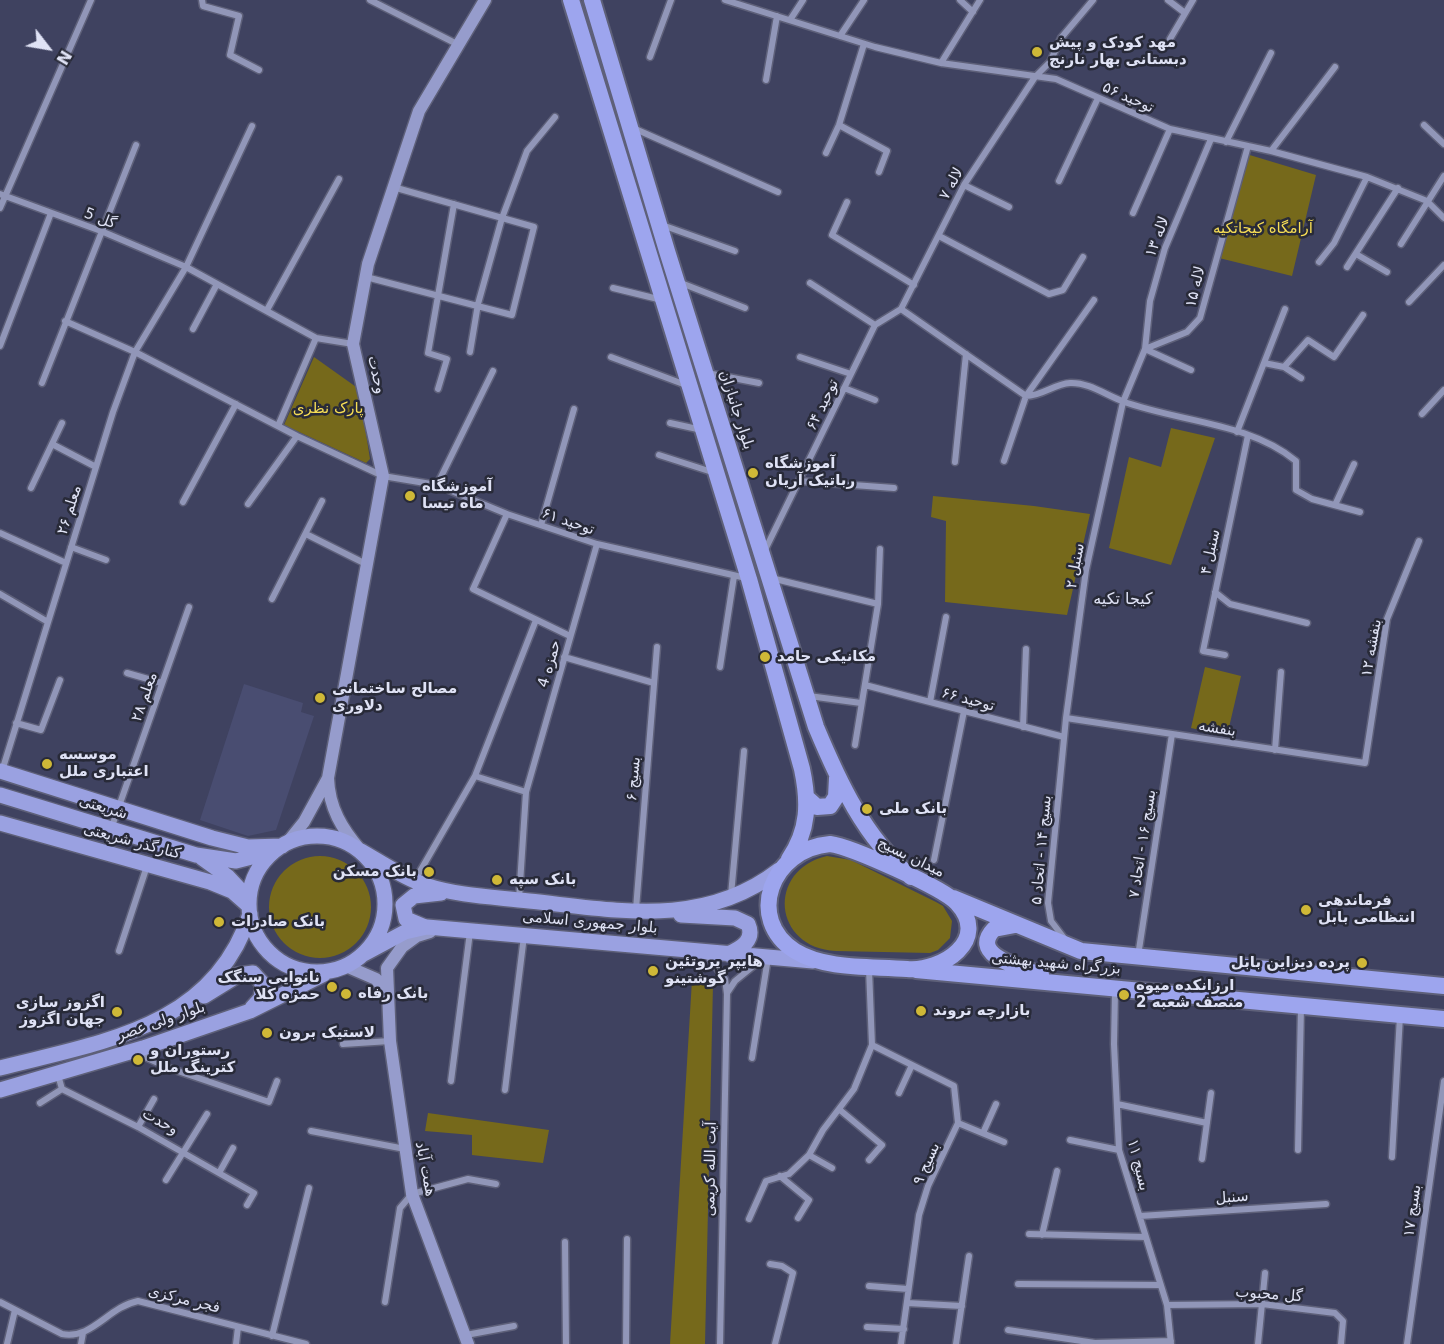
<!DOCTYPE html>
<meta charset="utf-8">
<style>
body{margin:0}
#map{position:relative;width:1444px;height:1344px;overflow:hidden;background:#3f4260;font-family:"DejaVu Sans",sans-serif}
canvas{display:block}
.north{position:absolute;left:18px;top:18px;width:60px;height:60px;-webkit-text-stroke:4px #282a38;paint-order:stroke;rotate:121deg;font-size:16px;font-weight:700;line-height:24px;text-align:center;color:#dfe2f5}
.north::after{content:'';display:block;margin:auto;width:21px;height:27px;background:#dfe2f5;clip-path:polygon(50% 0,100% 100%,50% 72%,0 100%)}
</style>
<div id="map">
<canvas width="1444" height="1344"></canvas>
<div class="north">N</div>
</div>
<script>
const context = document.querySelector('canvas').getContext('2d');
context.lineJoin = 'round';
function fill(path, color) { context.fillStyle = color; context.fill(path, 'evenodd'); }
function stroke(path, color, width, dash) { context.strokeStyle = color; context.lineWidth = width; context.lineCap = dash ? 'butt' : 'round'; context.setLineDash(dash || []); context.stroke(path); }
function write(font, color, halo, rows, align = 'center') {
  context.font = font + ' "DejaVu Sans","Noto Naskh Arabic",sans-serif'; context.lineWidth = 5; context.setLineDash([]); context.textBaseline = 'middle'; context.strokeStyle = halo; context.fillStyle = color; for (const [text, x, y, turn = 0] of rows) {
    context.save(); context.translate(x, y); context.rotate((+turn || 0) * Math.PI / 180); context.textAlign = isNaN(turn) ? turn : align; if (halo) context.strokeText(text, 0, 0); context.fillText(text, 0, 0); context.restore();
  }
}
const built = new Path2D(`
 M244,684l59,19 -2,9 13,4 -38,114 -28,6 -48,-16z`);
const green = new Path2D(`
 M1243,153l73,22 -24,101 -77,-19z
 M314,357l45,32 11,70 -4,4 -82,-38z
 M1171,428l44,10 -44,127 -62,-17 20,-91 32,10z
 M933,496l101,10 56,8 -23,101 -122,-13 1,-81 -15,-4z
 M1205,667l36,9 -14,60 -36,-8z
 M269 907a51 51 0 1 1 102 0a51 51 0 1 1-102 0Z
 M827,856l24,4 85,42 7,4 9,15 -2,17 -12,12 -8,3 -94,-2c-63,-3 -70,-81 -9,-95z
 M692,980l21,4 -8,360h-35z
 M428,1113l121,17 -6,33 -71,-8v-20l-47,-4z`);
const minor = new Path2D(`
 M202,0l1,6 36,10 -9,39 29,15
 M370,0l87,44
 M725,0l150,47 66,16 115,16 114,50 101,22 96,26 60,24 17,17
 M960,0l13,12
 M1168,0l17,13
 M790,20l13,-20
 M840,36l24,-36
 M1170,39l23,-39
 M650,57l21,-57
 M941,63l39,-63
 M766,80l11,-64
 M839,125l48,26 -8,21
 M1424,125l20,19
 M633,128l145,64
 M1226,142l45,-89
 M1271,151l64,-84
 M826,153l13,-28 25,-81
 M1059,181l39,-83
 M964,185l45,22
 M0,194l101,37 85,36 130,71 37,6
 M847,202l-15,33 82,50
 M0,208l91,-208
 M1133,213l37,-84
 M662,225l73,26
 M939,236l110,58 14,-4 20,-33
 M1401,244l43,-68
 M1356,254l31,18
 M1319,262l15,-19 33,-66
 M1347,267l51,-79
 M366,277l146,38 22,-88 -141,-40
 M681,283l64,25
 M810,283l65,42
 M613,288l49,12
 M1409,302l35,-37
 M901,309l63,-124 71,-108 15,-15 11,-24 32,-38
 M901,309l125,87
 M267,310l72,-131
 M65,321l70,31 162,84 86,40 54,9 70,29 90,30 149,34
 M193,329l24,-45
 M0,346l51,-133
 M470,352l8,-48 24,-86 25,-67 28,-34
 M611,357l75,28
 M800,357l51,17
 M1264,363l20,4 17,11
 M1284,367l24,-27 26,17 29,-42
 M1191,370l-46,-21 5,-48 15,-53 46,-109
 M707,373l52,10
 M42,383l94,-238
 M844,388l31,12
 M438,389l9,-30 -19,-6 26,-149
 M1026,396c16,0 28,-12 44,-13 18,-1 36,12 52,18 56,21 127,21 174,60v29l16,9 48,13
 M1422,414l22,-24
 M670,423l32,7
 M278,426l38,-88
 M1237,432l48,-123
 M52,444l44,23
 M659,455l53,17
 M1004,461l22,-65 68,-96
 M955,462l11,-108
 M799,481l95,7
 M437,485l56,-114
 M31,488l31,-65
 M183,502l53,-98
 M248,504l49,-68
 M1335,505l19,-41
 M507,514l-34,75 97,47
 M541,525l33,-116
 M0,533l66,30
 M306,534l60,30
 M71,547l35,13
 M765,550l110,-225 26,-16
 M771,578l107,26
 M1215,592l15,12 77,19
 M0,594l48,28
 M272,599l50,-98
 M1225,655l-22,-4 45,-216
 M564,657l90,26
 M720,667l14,-91
 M127,673l35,10
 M865,685l199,52
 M809,696l52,7
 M930,702l16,-85
 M1066,718l299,45 22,-144 32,-78
 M16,723l25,7 19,-50
 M1023,727l3,-78
 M855,745l23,-141 2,-55
 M1275,750l6,-78
 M2,771l111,-359 22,-60 51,-85 66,-141
 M475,776l51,16
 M111,829l78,-222
 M934,860l30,-149
 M415,880l60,-104 61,-156
 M731,895l13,-144
 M519,899l7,-107 71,-248
 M636,909l21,-262
 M1064,938l-13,-17 -3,-18 18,-185 20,-148 37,-168 22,-53 42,-17 13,-14 48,-172
 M119,951l28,-85
 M706,954l19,25 2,15 -7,350
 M1138,956l34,-222
 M1115,991l-1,53 5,106 48,155 4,39
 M727,993l8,-12 27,-22
 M343,1044l47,-3
 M872,1045l82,41 4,37 -30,63 -9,29 -18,129
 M143,1048l2,9 24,11 100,34 8,-21
 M752,1058l16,-100
 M58,1075l4,14 76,38 116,66 -7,12
 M451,1081l19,-149
 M505,1090l19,-154
 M899,1093l13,-28
 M40,1103l22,-14
 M1117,1104l90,19
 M840,1110l42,35 -13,15
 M958,1123l46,19
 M138,1127l16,-28
 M311,1131l94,18
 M983,1133l13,-29
 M1070,1140l49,10
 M1298,1150l3,-143
 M809,1155l23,13
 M1392,1157l8,-141
 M1202,1159l9,-66
 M219,1173l14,-25
 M780,1176l29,24 -11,18
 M166,1180l41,-66
 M1140,1216l186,-12
 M749,1219l17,-38 23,-7 20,-19 14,-25 31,-41 18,-44 -3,-76
 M1029,1234l117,3
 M1042,1235l15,-64
 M565,1242l1,102
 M770,1264l12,2 11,7 -18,71
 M1018,1284l142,1
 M869,1286l39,3
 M0,1302l62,32c30,6 46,-27 76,-33l168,43
 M385,1302l15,-94 12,-14 56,-15 28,5
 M907,1303l55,3
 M1167,1305l95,-1 73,9 8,8 -2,23
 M867,1327l37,2
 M1008,1330l87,13 76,-2
 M466,1335l48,-9
 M272,1336l37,-148
 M7,1344l8,-34
 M81,1344l2,-11
 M236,1344l2,-17
 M626,1344l1,-105
 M956,1344l13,-88
 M1258,1344l7,-71
 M1407,1344l37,-263`);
const secondary = new Path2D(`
 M328,778l55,-302 -30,-132 15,-80 51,-153 66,-111
 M287,843l17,-21 24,-44c1,30 14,51 33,73
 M430,932l-13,4 -15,11 -15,21 3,73 22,153 56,150
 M346,966l30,13 10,13`);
const primary = new Path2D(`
 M0,771l212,67 36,9 34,-1
 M0,795l196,60 40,6 35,-9
 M0,823l210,59 22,9 17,15
 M249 904a68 68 0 1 1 136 0a68 68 0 1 1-136 0Z
 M361,851c21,12 41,26 64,34 33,11 70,12 104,16 87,9 174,28 250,-31
 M202,858l25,18 16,17
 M681,915l54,3 13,6c7,16 -6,24 -20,30
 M425,927l-19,-8 -3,-14 11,-9 27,-3
 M362,955l43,-23 22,-5 386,34
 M204,996l34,-21 15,-2 10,11 -2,14 -9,10
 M0,1068c101,-26 213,-40 250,-154
 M0,1090l143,-42 107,-37 74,-37`);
const trunk = new Path2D(`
 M571,0l178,579 53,190c7,33 7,61 -13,90
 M592,0l75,251 149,476c23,55 48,110 95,150
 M807,798l10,9 13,-1 6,-9 1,-19
 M830,844c22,3 113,44 127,59 34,37 -15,69 -50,66 -36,-3 -81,1 -112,-18 -50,-32 -24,-102 35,-107z
 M953,898l128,53 363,35
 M1015,925l-21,4c-26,27 29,39 47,46
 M916,970l528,49`);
const markers = [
 [1037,52,6,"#cfb837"],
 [753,473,6,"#cfb837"],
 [410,496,6,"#cfb837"],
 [765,657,6,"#cfb837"],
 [320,698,6,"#cfb837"],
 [47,764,6,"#cfb837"],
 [867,809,6,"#cfb837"],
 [429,872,6,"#cfb837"],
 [497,880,6,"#cfb837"],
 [1306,910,6,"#cfb837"],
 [219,922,6,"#cfb837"],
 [1362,963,6,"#cfb837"],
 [653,971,6,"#cfb837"],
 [332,987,6,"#cfb837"],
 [346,994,6,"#cfb837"],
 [1124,995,6,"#cfb837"],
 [921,1011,6,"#cfb837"],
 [117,1012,6,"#cfb837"],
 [267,1033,6,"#cfb837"],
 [138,1060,6,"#cfb837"]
];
const poiNames = [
 ["مهد کودک و پیش",1049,43],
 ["دبستانی بهار نارنج",1049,60],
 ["آموزشگاه",765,464],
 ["رباتیک آریان",765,481],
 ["آموزشگاه",422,487],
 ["ماه تیسا",422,504],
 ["مکانیکی حامد",777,657],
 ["مصالح ساختمانی",332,689],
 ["دلاوری",332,706],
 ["موسسه",59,755],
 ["اعتباری ملل",59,772],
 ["بانک ملی",879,809],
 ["بانک مسکن",417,872,"right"],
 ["بانک سپه",509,880],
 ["فرماندهی",1318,901],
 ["انتظامی بابل",1318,918],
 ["بانک صادرات",231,922],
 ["هایپر پروتئین",665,962],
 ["گوشتینو",665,979],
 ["پرده دیزاین بابل",1350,963,"right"],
 ["نانوایی سنگک",320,978,"right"],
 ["حمزه کلا",320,995,"right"],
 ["ارزانکده میوه",1136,986],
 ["منصف شعبه 2",1136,1003],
 ["بانک رفاه",358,994],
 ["اگزوز سازی",105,1003,"right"],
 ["جهان اگزوز",105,1020,"right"],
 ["بازارچه تروند",933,1011],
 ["لاستیک برون",279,1033],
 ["رستوران و",150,1051],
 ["کترینگ ملل",150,1068]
];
const streetNames = [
 ["توحید ۵۶",1128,98,24],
 ["لاله ۷",952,184,-61],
 ["گل 5",100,219,21],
 ["لاله ۱۳",1158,237,-69],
 ["لاله ۱۵",1196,287,-76],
 ["وحدت",376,375,77],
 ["توحید ۶۴",823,405,-64],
 ["بلوار جانبازان",736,410,72],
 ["معلم ۲۶",70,510,-73],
 ["توحید ۶۱",568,522,19],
 ["سنبل ۴",1211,552,-78],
 ["سنبل ۲",1076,566,-80],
 ["بنفشه ۱۲",1372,648,-80],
 ["حمزه 4",550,664,-74],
 ["معلم ۲۸",145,697,-71],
 ["توحید ۶۶",968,700,15],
 ["بنفشه",1217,729,9],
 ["بسیج ۶",634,779,-85],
 ["شریعتی",103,808,17],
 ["کنارگذر شریعتی",132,842,15],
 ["بسیج ۱۶ - اتحاد ۷",1143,844,-81],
 ["بسیج ۱۴ - اتحاد ۵",1042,850,-85],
 ["میدان بسیج",911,858,26],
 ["بلوار جمهوری اسلامی",590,923,5],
 ["بزرگراه شهید بهشتی",1056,964,5],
 ["بلوار ولی عصر",161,1022,-19],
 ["وحدت",160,1122,29],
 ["بسیج ۹",927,1164,-66],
 ["بسیج ۱۱",1138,1165,76],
 ["همت آباد",425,1169,79],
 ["آیت الله کریمی",711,1169,-89],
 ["سنبل",1232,1198,-4],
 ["بسیج ۱۷",1413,1211,-82],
 ["گل محبوب",1269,1295,4],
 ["فجر مرکزی",184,1300,14]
];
const parkNames = [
 ["آرامگاه کیجاتکیه",1263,229],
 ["پارک نظری",328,409]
];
const neighbourhoodNames = [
 ["کیجا تکیه",1123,600]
];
fill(built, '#494d71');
fill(green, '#76691b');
stroke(minor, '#5e6079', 9);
stroke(secondary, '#5e6079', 15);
stroke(primary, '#5e6079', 18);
stroke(trunk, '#5e6079', 20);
stroke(minor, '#9196b8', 6);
stroke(secondary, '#969ccc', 12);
stroke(primary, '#9aa1e1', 15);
stroke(trunk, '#9da5ee', 16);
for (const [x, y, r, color] of markers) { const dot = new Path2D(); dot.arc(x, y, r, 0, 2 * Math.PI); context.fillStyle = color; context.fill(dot); stroke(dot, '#282a38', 2); }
write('bold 15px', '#dfe2f5', '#282a38', poiNames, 'left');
write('15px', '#dfe2f5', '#282a38', streetNames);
write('15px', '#f6dd55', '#282a38', parkNames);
write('16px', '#dfe2f5', '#282a38', neighbourhoodNames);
</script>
